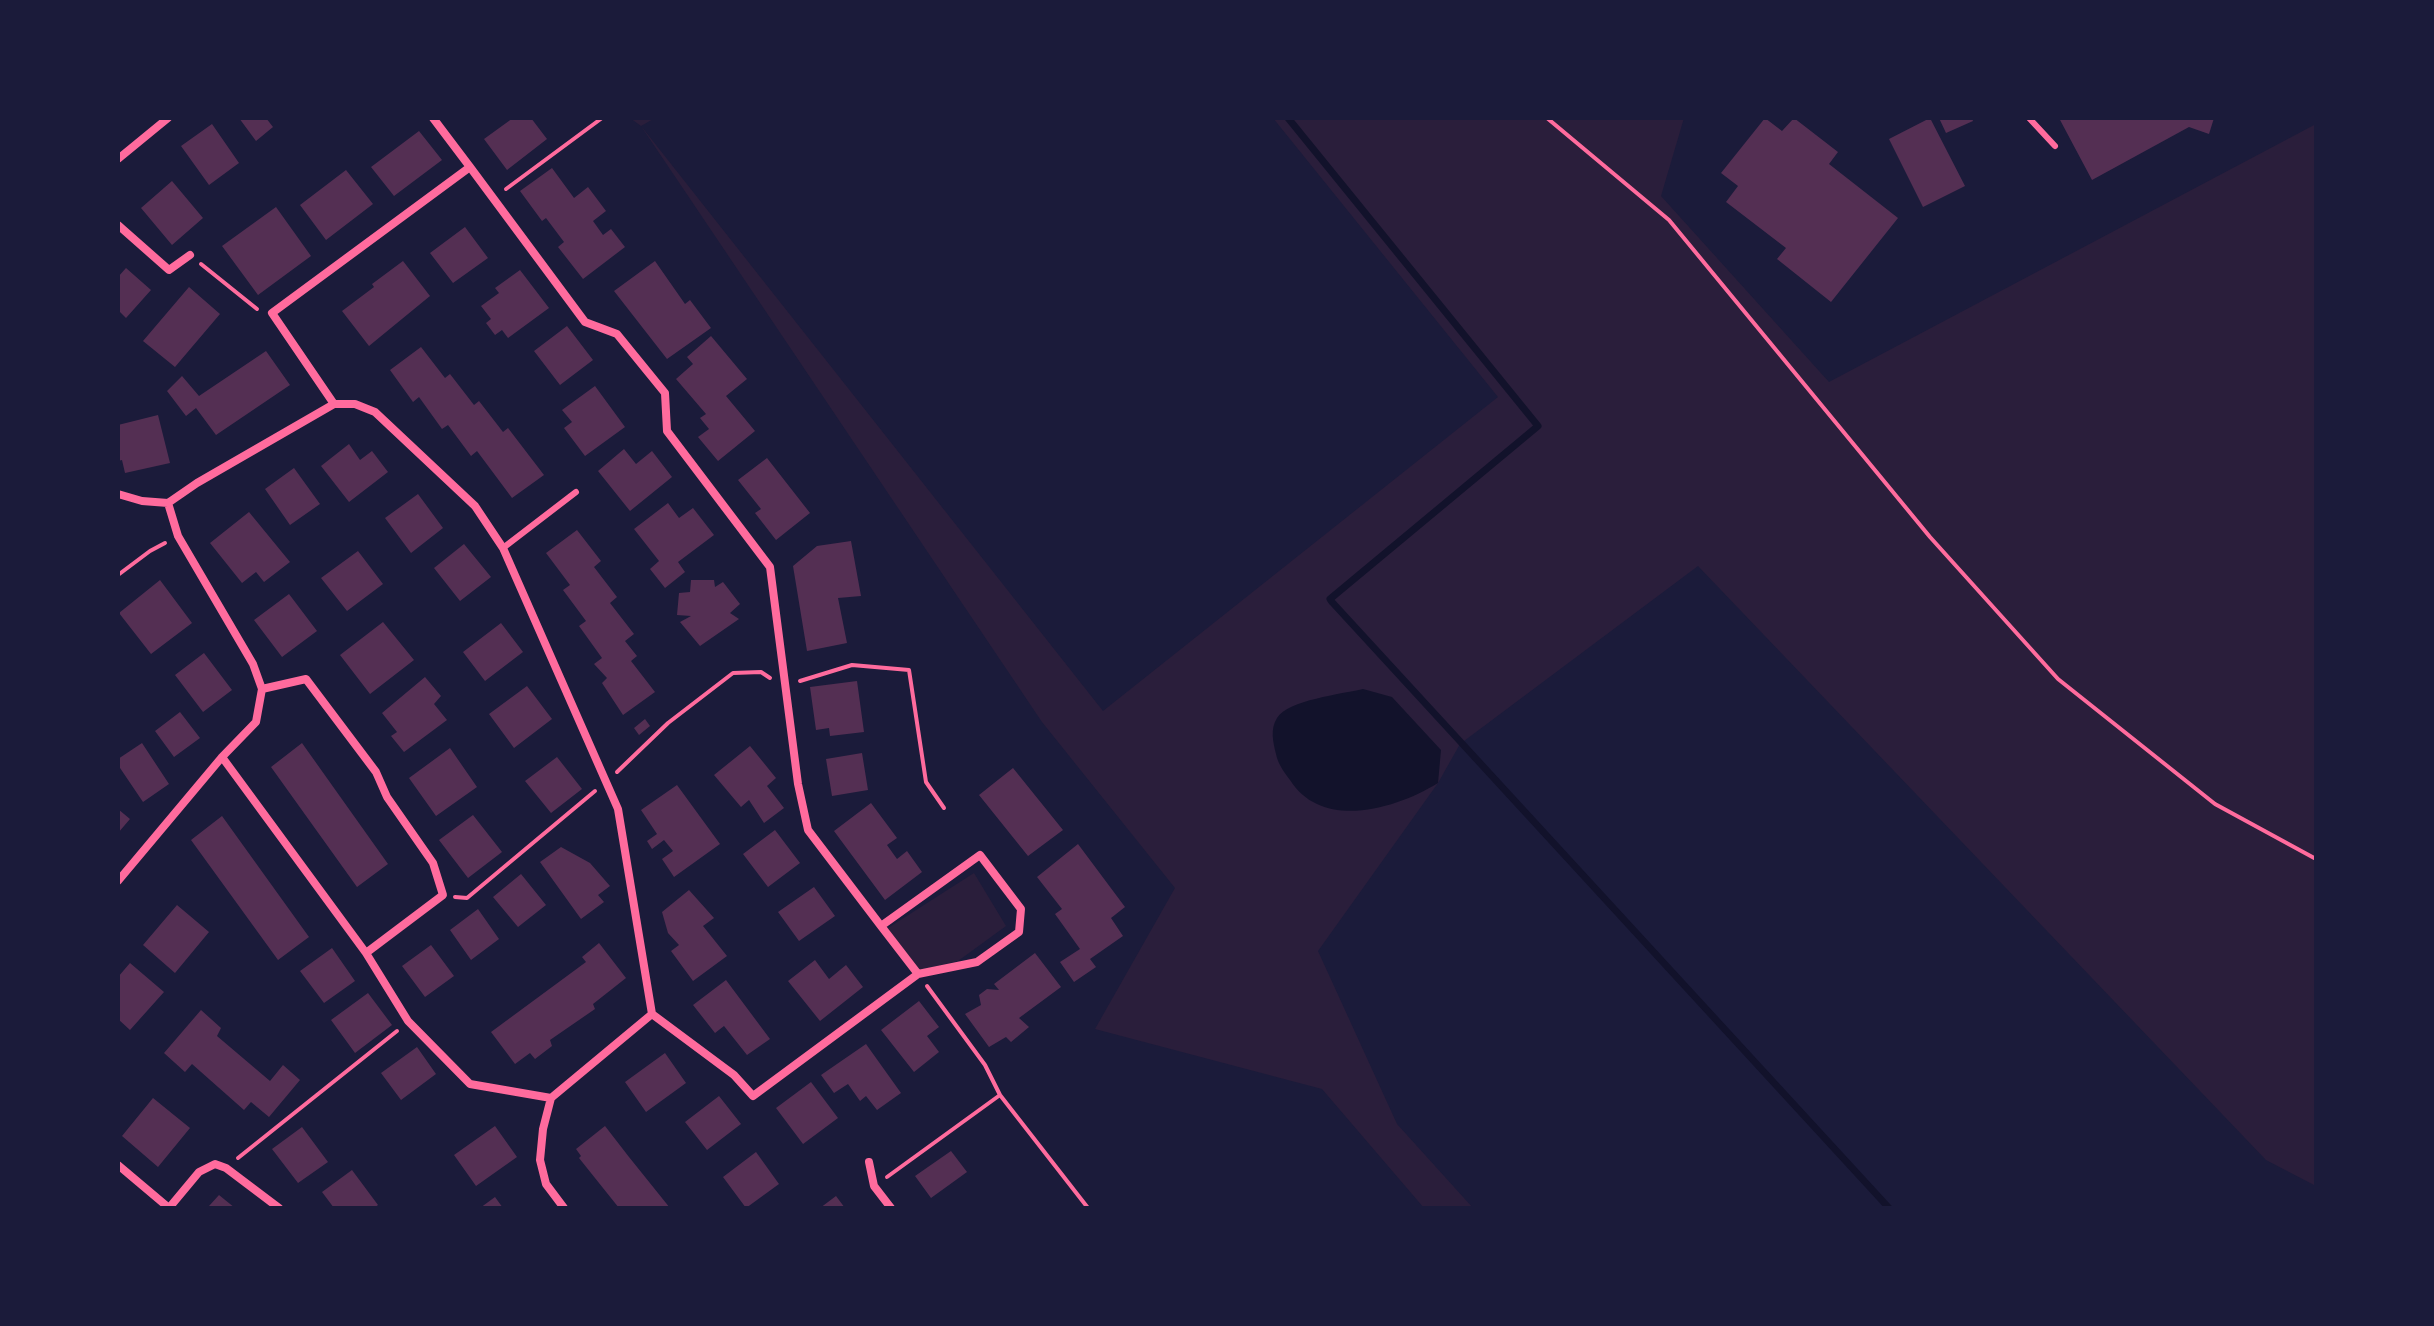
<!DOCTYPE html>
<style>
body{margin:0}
#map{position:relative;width:2434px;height:1326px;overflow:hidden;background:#1b1b3a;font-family:Cabin,sans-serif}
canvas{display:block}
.frame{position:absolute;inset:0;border:120px solid #1b1b3a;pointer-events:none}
</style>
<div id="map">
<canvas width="2434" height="1326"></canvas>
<div class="frame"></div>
</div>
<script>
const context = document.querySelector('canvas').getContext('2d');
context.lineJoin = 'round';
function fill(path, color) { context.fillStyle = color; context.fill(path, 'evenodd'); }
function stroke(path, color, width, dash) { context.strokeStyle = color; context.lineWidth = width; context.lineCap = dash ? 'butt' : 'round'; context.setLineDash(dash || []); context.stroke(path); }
const green = new Path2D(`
 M630,118h25l-14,8 462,585 395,-314 -225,-279h411l-23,78 168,186 487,-258v1062l-50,-26 -568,-594 -238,178 -22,39 -120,168 79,173 76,84h-49l-102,-119 -227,-60 80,-141 -133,-166 -401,-596z
 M974,873l32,53 -48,35 -41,10 -29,-43z`);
const water = new Path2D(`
 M1363,689l29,8 49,53 -3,33c-42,26 -116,48 -148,-3 -6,-8 -12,-16 -14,-26 -3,-12 -6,-25 1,-36 11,-18 65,-24 86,-29z`);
const stream = new Path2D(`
 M1288,118l250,308 -208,173 2,3 557,606`);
const building = new Path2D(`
 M239,118h27l7,9 -17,14z
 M513,118h18l16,21 -40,31 -23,-31z
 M1765,118l17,13 12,-13 44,34 -9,12 69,54 -67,84 -54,-43 9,-11 -60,-46 12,-16 -17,-13z
 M1930,118l35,68 -42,21 -34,-68z
 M1939,118h33l1,3 -27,12z
 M2059,118h155l-5,16 -20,-7 -97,53z
 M212,124l27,39 -30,22 -28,-39z
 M419,131l23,29 -48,36 -23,-29z
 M552,168l22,30 14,-11 18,24 -13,10 10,14 8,-6 14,18 -42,32 -25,-32 6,-5 -18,-24 -4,3 -22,-30z
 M346,170l27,34 -47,36 -26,-35z
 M172,181l31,37 -31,27 -31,-37z
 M276,207l35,49 -53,39 -36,-49z
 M465,227l23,31 -35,25 -23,-30z
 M403,261l27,35 -61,50 -27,-35 32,-24 -2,-3z
 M655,261l30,43 5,-4 21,28 -44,31 -53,-68z
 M126,268l25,22 -25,28 -8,-8v-33z
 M520,270l29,38 -41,30 -6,-8 -7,5 -9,-12 5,-4 -10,-13 18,-13 -4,-5z
 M189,287l31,27 -45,53 -32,-26z
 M567,326l26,34 -33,25 -26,-34z
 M711,336l36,43 -21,17 29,35 -37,30 -20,-24 11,-8 -9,-11 6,-4 -30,-35 17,-15 -6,-7z
 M421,347l24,31 5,-4 24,31 5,-4 24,31 5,-4 36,47 -32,23 -35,-47 -6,5 -23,-31 -6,4 -23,-32 -6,5 -23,-32z
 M266,351l24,34 -74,50 -20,-27 -10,8 -19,-25 15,-15 17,20z
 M595,386l30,41 -40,29 -21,-28 8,-6 -10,-12z
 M158,415l12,48 -45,10 -3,-13 -4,1v-36z
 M349,444l11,16 12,-9 16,21 -39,30 -28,-36z
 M624,449l12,15 16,-13 20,26 -42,34 -32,-40z
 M767,458l43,55 -34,27 -21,-27 6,-4 -23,-29z
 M294,468l26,36 -30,21 -25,-36z
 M418,494l25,34 -32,25 -26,-35z
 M668,503l11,15 14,-10 21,27 -36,27 7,10 -20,16 -15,-19 9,-8 -25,-32z
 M249,512l41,50 -26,20 -8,-10 -14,11 -32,-40z
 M577,530l24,31 -7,6 23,30 -7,6 24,31 -9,7 12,15 -6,5 24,31 -32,23 -21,-32 5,-5 -13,-14 8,-6 -23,-32 7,-5 -23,-31 7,-5 -24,-32z
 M851,541l10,55 -23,2 9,45 -40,8 -14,-85 24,-20z
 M464,544l27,33 -31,24 -26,-33z
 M358,551l25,33 -36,27 -26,-33z
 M160,580l32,43 -41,31 -32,-41z
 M691,580h23l1,7 8,-5 17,22 -10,9 9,6 -39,27 -20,-24 11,-6 -14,-1 2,-22 11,-1z
 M289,594l28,37 -35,26 -28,-37z
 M383,622l31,38 -44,34 -30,-39z
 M501,623l22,29 -38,29 -22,-29z
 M204,653l28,37 -29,22 -28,-37z
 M425,677l16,19 -7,8 13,16 -43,32 -13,-16 6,-4 -15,-19z
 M857,681l7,51 -34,4 -1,-8 -13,2 -6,-43z
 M527,686l25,33 -38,29 -25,-34z
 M180,712l20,26 -26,19 -19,-26z
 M645,719l5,7 -11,9 -5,-7z
 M142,743l27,41 -26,18 -25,-37v-6z
 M302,743l86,121 -31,23 -86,-120z
 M750,746l26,32 -9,8 17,22 -20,15 -15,-23 -8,7 -27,-32z
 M450,748l27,39 -41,29 -27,-38z
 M862,753l6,37 -36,6 -6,-37z
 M557,757l25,32 -31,24 -26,-32z
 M1013,768l50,62 -35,26 -49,-61z
 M677,785l43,59 -46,33 -12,-18 11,-8 -9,-11 -12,9 -5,-8 10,-7 -16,-24z
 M871,803l26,35 -10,7 10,14 10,-8 15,21 -37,28 -51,-69z
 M118,809l12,10 -12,14z
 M473,815l29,37 -34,26 -29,-38z
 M222,816l87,121 -31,23 -87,-120z
 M775,830l25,33 -32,24 -25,-33z
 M1078,844l47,63 -14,11 12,18 -33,23 6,8 -22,15 -14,-20 20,-13 -25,-35 7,-5 -25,-32z
 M561,847l29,16 20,23 -12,9 6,7 -23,17 -41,-57z
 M521,874l25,31 -28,22 -25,-30z
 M814,887l21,29 -36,25 -21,-29z
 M689,890l25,28 -11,8 24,30 -34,25 -22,-30 8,-6 -11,-12 -6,-21z
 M177,905l32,27 -34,41 -32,-28z
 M478,909l21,30 -28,21 -21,-30z
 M599,943l27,35 -33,26 2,5 -45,31 2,6 -17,13 -5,-6 -15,11 -24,-32 95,-70 -4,-5z
 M431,945l23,31 -29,21 -23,-31z
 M332,948l23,33 -31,22 -24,-32z
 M1035,953l26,34 -42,31 10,9 -18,15 -5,-5 -17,10 -24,-33 16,-9 -2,-10 8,-6 12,1 -5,-6z
 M815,960l14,19 17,-14 17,22 -43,34 -32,-40z
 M130,963l34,29 -34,38 -12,-11v-42z
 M726,980l44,59 -23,16 -23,-29 -9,7 -22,-28z
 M368,993l24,32 -37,28 -24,-33z
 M919,1001l20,26 -12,9 12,16 -25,20 -33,-42z
 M201,1010l20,18 -4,8 53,45 13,-16 17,15 -31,37 -18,-15 -7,8 -52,-46 -7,8 -21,-19z
 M866,1044l35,49 -24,17 -11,-14 -6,5 -12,-17 -14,9 -13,-18z
 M417,1047l19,27 -35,26 -20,-27z
 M665,1053l21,30 -40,29 -21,-30z
 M811,1082l27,36 -35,26 -27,-36z
 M719,1096l22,28 -34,26 -22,-28z
 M153,1098l37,30 -32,39 -36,-31z
 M495,1126l22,31 -41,29 -22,-31z
 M605,1126l24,31 41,51h-51l-40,-50 2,-2 -5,-7z
 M302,1127l26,35 -30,21 -26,-34z
 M951,1151l16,21 -36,26 -16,-22z
 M756,1152l23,32 -33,24 -23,-31z
 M352,1170l26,35 -4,3h-40l-12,-16z
 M219,1195l16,13 -26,-2z
 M836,1196l9,12h-25z
 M495,1197l8,11h-23z`);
const path = new Path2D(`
 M1547,118l122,102 261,317 128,142 157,125 101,55
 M506,189l96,-71
 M201,264l56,45
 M118,575l32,-24 15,-8
 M800,681l52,-16 57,5 17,112 18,26
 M617,772l51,-49 65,-50 28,-1 9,6
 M455,897l12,1 128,-107
 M1000,1095l88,113
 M238,1158l159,-127
 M887,1177l113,-82 -15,-30 -58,-79`);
const service = new Path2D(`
 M2029,118l26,28
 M503,548l73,-56`);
const minor = new Path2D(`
 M433,118l37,49
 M118,159l50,-41
 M118,225l51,45 21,-15
 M334,404l-62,-91 198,-146 115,155 32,12 48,59 2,38 103,136 28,217 10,46 73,96
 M118,494l24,7 26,2 29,-20 137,-79h21l20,8 100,94 28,42 115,261 34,205 -101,84 -8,31 -3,31 6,24 18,24
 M262,689l44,-10 70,93 11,25 46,66 10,32 -77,58 42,68 62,63 81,14
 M222,757l144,196
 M118,881l104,-124 34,-35 6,-33 -9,-25 -75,-128 -10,-33
 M652,1014l82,61 19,21 165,-122 59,-12 42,-30 2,-23 -41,-54 -99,71 37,48
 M869,1162l5,24 17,22
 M118,1165l51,43 30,-36 16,-8 11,4 53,40`);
fill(green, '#2a1e3b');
fill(water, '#12122b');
stroke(stream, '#12122b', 7);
fill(building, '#542f53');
stroke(path, '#ff6b9d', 4);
stroke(service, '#ff6b9d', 6);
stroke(minor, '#ff6b9d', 8);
</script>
